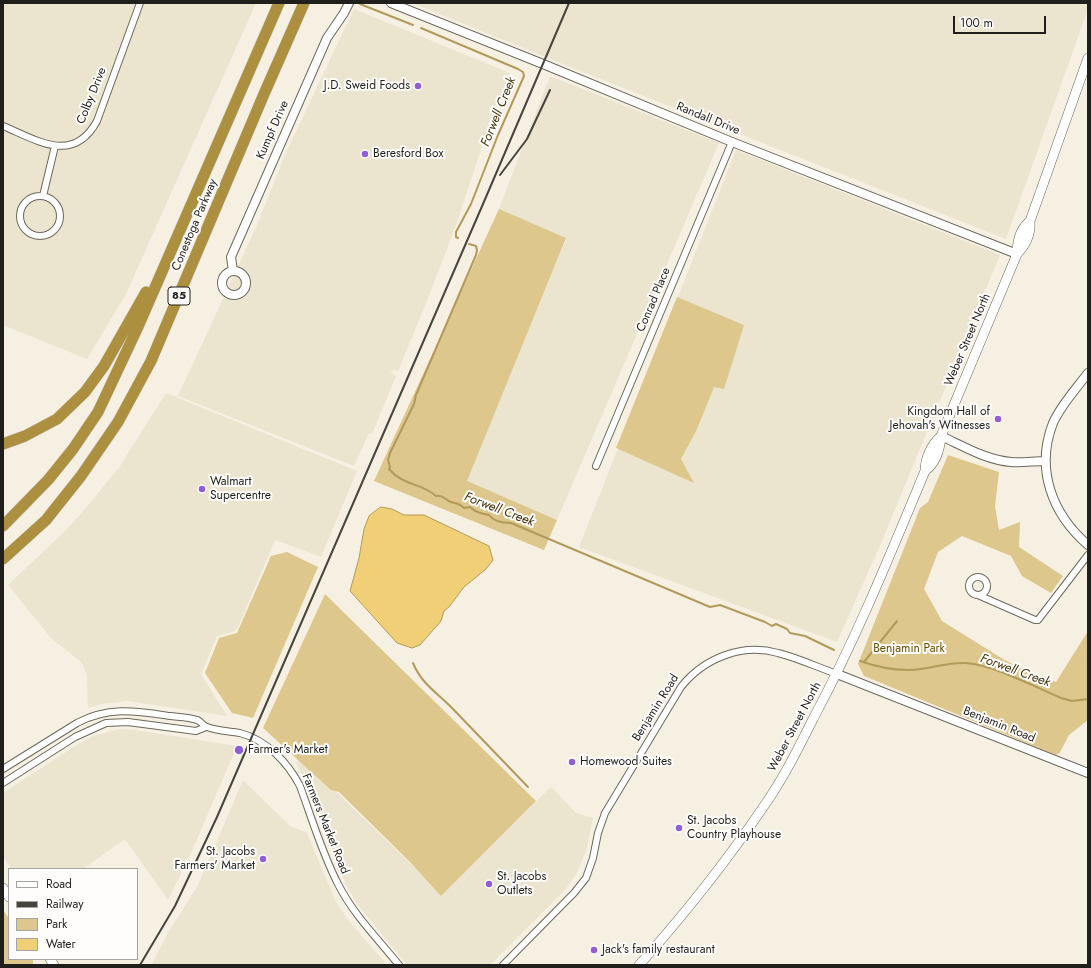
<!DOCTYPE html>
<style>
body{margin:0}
#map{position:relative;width:1091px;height:968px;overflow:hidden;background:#f5f0e2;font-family:Jost,sans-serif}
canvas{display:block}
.frame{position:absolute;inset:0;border:4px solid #211f1b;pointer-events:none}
.legend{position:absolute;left:8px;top:868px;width:130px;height:92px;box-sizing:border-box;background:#fefdfb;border:1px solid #a6a4a1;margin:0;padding:5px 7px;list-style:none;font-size:12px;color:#211f1b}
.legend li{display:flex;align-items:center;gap:8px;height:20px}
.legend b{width:20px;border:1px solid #a6a4a1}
.scale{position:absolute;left:953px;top:16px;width:93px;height:18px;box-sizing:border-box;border:2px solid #211f1b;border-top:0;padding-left:5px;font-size:12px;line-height:14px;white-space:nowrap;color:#211f1b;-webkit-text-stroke:3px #fefdfb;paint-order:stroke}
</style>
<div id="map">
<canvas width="1091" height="968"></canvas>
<div class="frame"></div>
<ul class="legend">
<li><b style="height:5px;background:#fff"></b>Road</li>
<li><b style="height:5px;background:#47443e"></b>Railway</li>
<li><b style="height:11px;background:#ddc78c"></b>Park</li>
<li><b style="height:11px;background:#f0cf76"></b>Water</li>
</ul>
<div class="scale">100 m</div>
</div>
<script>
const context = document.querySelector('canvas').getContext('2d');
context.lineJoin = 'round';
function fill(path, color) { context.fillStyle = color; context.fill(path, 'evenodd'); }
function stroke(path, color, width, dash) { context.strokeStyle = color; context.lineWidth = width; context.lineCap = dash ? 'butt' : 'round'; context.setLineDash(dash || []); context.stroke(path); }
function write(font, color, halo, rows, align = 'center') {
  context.font = font + ' Jost,sans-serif'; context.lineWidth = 4; context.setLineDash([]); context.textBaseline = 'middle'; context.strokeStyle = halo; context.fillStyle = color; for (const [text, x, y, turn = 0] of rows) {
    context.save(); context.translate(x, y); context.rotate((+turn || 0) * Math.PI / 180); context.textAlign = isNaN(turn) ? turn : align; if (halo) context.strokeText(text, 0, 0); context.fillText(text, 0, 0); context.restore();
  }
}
const built = new Path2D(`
 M3,3h253l-130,291 -39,65 -84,-34z
 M412,3h676v6l-82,230 -451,-178z
 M354,9l156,64 -28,74 -26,78 -29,76 -29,70 -5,-2 -2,4 5,3 -24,58 -3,-1 -15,33 -176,-70 79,-171 27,-68z
 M550,76l169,67 -162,377 -91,-39 100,-242 -67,-30z
 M736,150l264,105 -118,286 -45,101 -258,-95z
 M166,393l191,78 -36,86 -46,-17 -37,87 -3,4 -6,2 -12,3 -16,38 26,42 -99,-15 -27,3 -13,4 -1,-32 -4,-11 -3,-4 -29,-23 -43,-53 56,-53 22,-24 34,-42z
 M119,729l16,1 102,16 -46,107 -23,47 -43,-61 -42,30h-72l-8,-13v-63l77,-50 13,-7z
 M301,758l141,136 109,-107 25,26 17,5 -6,30 -10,25 -12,17 -75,75h-83l-49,-60 -10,-16 -8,-18 -28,-78 -16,-30z
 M243,780l47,46 17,7 28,67 13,20 39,45h-236l17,-32 30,-48z`);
const green = new Path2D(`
 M499,209l67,29 -99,243 90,39 -13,30 -170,-69z
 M677,297l67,28 -20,64 -10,-2 -17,42 -16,30 13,24 -78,-35z
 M948,455l51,17 -4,34 4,24 21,-8 -1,25 44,29 -12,17 -29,-17 -11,-20 -49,-20 -24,16 -14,37 18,32 61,38 19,10 34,13 32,-51v89l-19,15 -10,19 -1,-1 -2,2 -192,-79 -6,-12 62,-156 8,-6z
 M287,552l31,15 -65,151 -21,-5 -27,-40 14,-35 18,-5 34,-77z
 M325,594l211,207 -95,95 -31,-34 -71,-70 -8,-2 -68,-62z
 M3,910l6,8v41h24v6h-30z`);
const water = new Path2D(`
 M381,507l11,2 12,6h20l65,31 4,14 -7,9 -22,18 -15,20 -5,4 -3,10 -21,24 -8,3 -15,-5 -47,-52 9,-33 5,-29 5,-13z`);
const stream = new Path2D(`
 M360,4l53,21
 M421,28l97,41 5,3 1,4 -26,59 -27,69 -15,28v5l2,1
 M469,244l7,2 1,4 -1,5 -60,140 -2,9 -24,49 -2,7 2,7 -1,2c14,17 33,14 47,27 7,-2 9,4 15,6 6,2 9,1 13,6l6,-1c5,5 12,7 19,8 5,7 14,8 22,8l199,84 10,-2 45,17 7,4 4,-2 11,5 3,4 15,3 29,14
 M860,661c20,7 40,11 61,8 15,-2 29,-7 45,-6 28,2 69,24 95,35l11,3 16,-2
 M864,662l33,-41
 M413,663c9,22 25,30 40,46 25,26 50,52 75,78`);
const minor = new Path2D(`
 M3,126c34,14 70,39 94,-5l43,-118
 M43,196l12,-50
 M20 216a20 20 0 1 1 40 0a20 20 0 1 1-40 0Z
 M596,466l136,-324
 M969 586a9 9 0 1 1 18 0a9 9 0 1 1-18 0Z
 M978,595l57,25h3l50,-65
 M3,769l74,-46c32,-17 59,-12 93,-7 8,1 19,1 27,4 4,1 6,6 10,7 10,4 22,4 33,6 27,7 48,30 60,53 12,33 22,67 38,98 15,30 40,55 61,81
 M3,783l72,-46 31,-14 22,-1 68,9 10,-4
 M503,965l71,-72 12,-15 7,-20 5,-25 7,-20 76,-126c23,-29 61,-44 97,-34 20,5 39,14 59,21`);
const tertiary = new Path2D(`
 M391,3l152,61 189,78 285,112
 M233,271l-2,-14 96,-219 17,-25 5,-10
 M222 283a12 12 0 1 1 24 0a12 12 0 1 1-24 0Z
 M1088,373c-12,16 -27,32 -35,50 -18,46 -1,91 35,122
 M941,436c22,10 45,24 70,26 11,1 23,-1 34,-1
 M837,674l251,99`);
const secondary = new Path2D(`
 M1017,254c9,-9 14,-20 13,-33l58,-163
 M925,471c11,-8 15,-22 16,-35l76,-182c0,-12 3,-25 13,-33
 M3,888l6,9
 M50,959l4,6
 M639,965c45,-50 87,-103 125,-159 19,-27 34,-57 49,-87 43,-80 77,-164 112,-248 0,-13 6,-26 16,-35`);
const motorway = new Path2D(`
 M3,444l22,-8 32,-17 28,-27 19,-26 42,-74
 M3,526l45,-46 25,-31 25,-37 39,-83 142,-326
 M3,559l43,-39 35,-44 37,-54 33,-61 113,-267 40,-91`);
const rail = new Path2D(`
 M500,175l27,-36 23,-49
 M140,965l35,-59 42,-89 266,-613 86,-201`);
const markers = [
 [418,86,4,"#905fd8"],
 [365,154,4,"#905fd8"],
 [998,419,4,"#905fd8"],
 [202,489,4,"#905fd8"],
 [239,750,5,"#905fd8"],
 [572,762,4,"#905fd8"],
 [679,828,4,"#905fd8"],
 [263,859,4,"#905fd8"],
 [489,884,4,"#905fd8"],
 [594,950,4,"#905fd8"]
];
const shields = [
 [179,296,22]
];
const shieldNames = [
 ["85",179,296]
];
const poiNames = [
 ["J.D. Sweid Foods",410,86,"right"],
 ["Beresford Box",373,154],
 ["Kingdom Hall of",990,412,"right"],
 ["Jehovah's Witnesses",990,426,"right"],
 ["Walmart",210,482],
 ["Supercentre",210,496],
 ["Farmer's Market",248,750],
 ["Homewood Suites",580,762],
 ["St. Jacobs",687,821],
 ["Country Playhouse",687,835],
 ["St. Jacobs",255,852,"right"],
 ["Farmers' Market",255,866,"right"],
 ["St. Jacobs",497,877],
 ["Outlets",497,891],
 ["Jack's family restaurant",602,950]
];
const streetNames = [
 ["Colby Drive",92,96,-68],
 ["Randall Drive",708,119,22],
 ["Kumpf Drive",273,130,-66],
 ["Conestoga Parkway",195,225,-67],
 ["Conrad Place",654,300,-67],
 ["Weber Street North",968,340,-67],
 ["Benjamin Road",656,708,-58],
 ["Benjamin Road",999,725,22],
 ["Weber Street North",795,727,-62],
 ["Farmers Market Road",325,824,68]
];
const parkNames = [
 ["Benjamin Park",909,649]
];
const waterNames = [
 ["Forwell Creek",499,112,-68],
 ["Forwell Creek",499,510,21],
 ["Forwell Creek",1015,671,20]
];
fill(built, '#ebe4cf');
fill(green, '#ddc78c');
fill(water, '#f0cf76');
stroke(water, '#b29a5b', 1);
stroke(stream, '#b29a5b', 2);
stroke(minor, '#6c685c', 8);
stroke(tertiary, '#6c685c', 10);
stroke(secondary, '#6c685c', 10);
stroke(motorway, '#d3d2d1', 12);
stroke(minor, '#fff', 6);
stroke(tertiary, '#fff', 8);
stroke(secondary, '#fff', 9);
stroke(motorway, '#ac8f3f', 11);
stroke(rail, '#47443e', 2);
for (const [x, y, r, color] of markers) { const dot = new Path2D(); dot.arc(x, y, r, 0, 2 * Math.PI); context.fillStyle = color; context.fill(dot); stroke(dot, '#fefdfb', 1.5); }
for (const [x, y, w] of shields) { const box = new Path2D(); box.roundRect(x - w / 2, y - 9, w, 18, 3); context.fillStyle = '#fefdfb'; context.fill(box); stroke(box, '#211f1b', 1); }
write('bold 11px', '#211f1b', null, shieldNames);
write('12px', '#211f1b', '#fefdfb', poiNames, 'left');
write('12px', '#211f1b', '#fefdfb', streetNames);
write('12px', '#644e04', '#fefdfb', parkNames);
write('italic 13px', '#41330c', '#fefdfb', waterNames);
</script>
